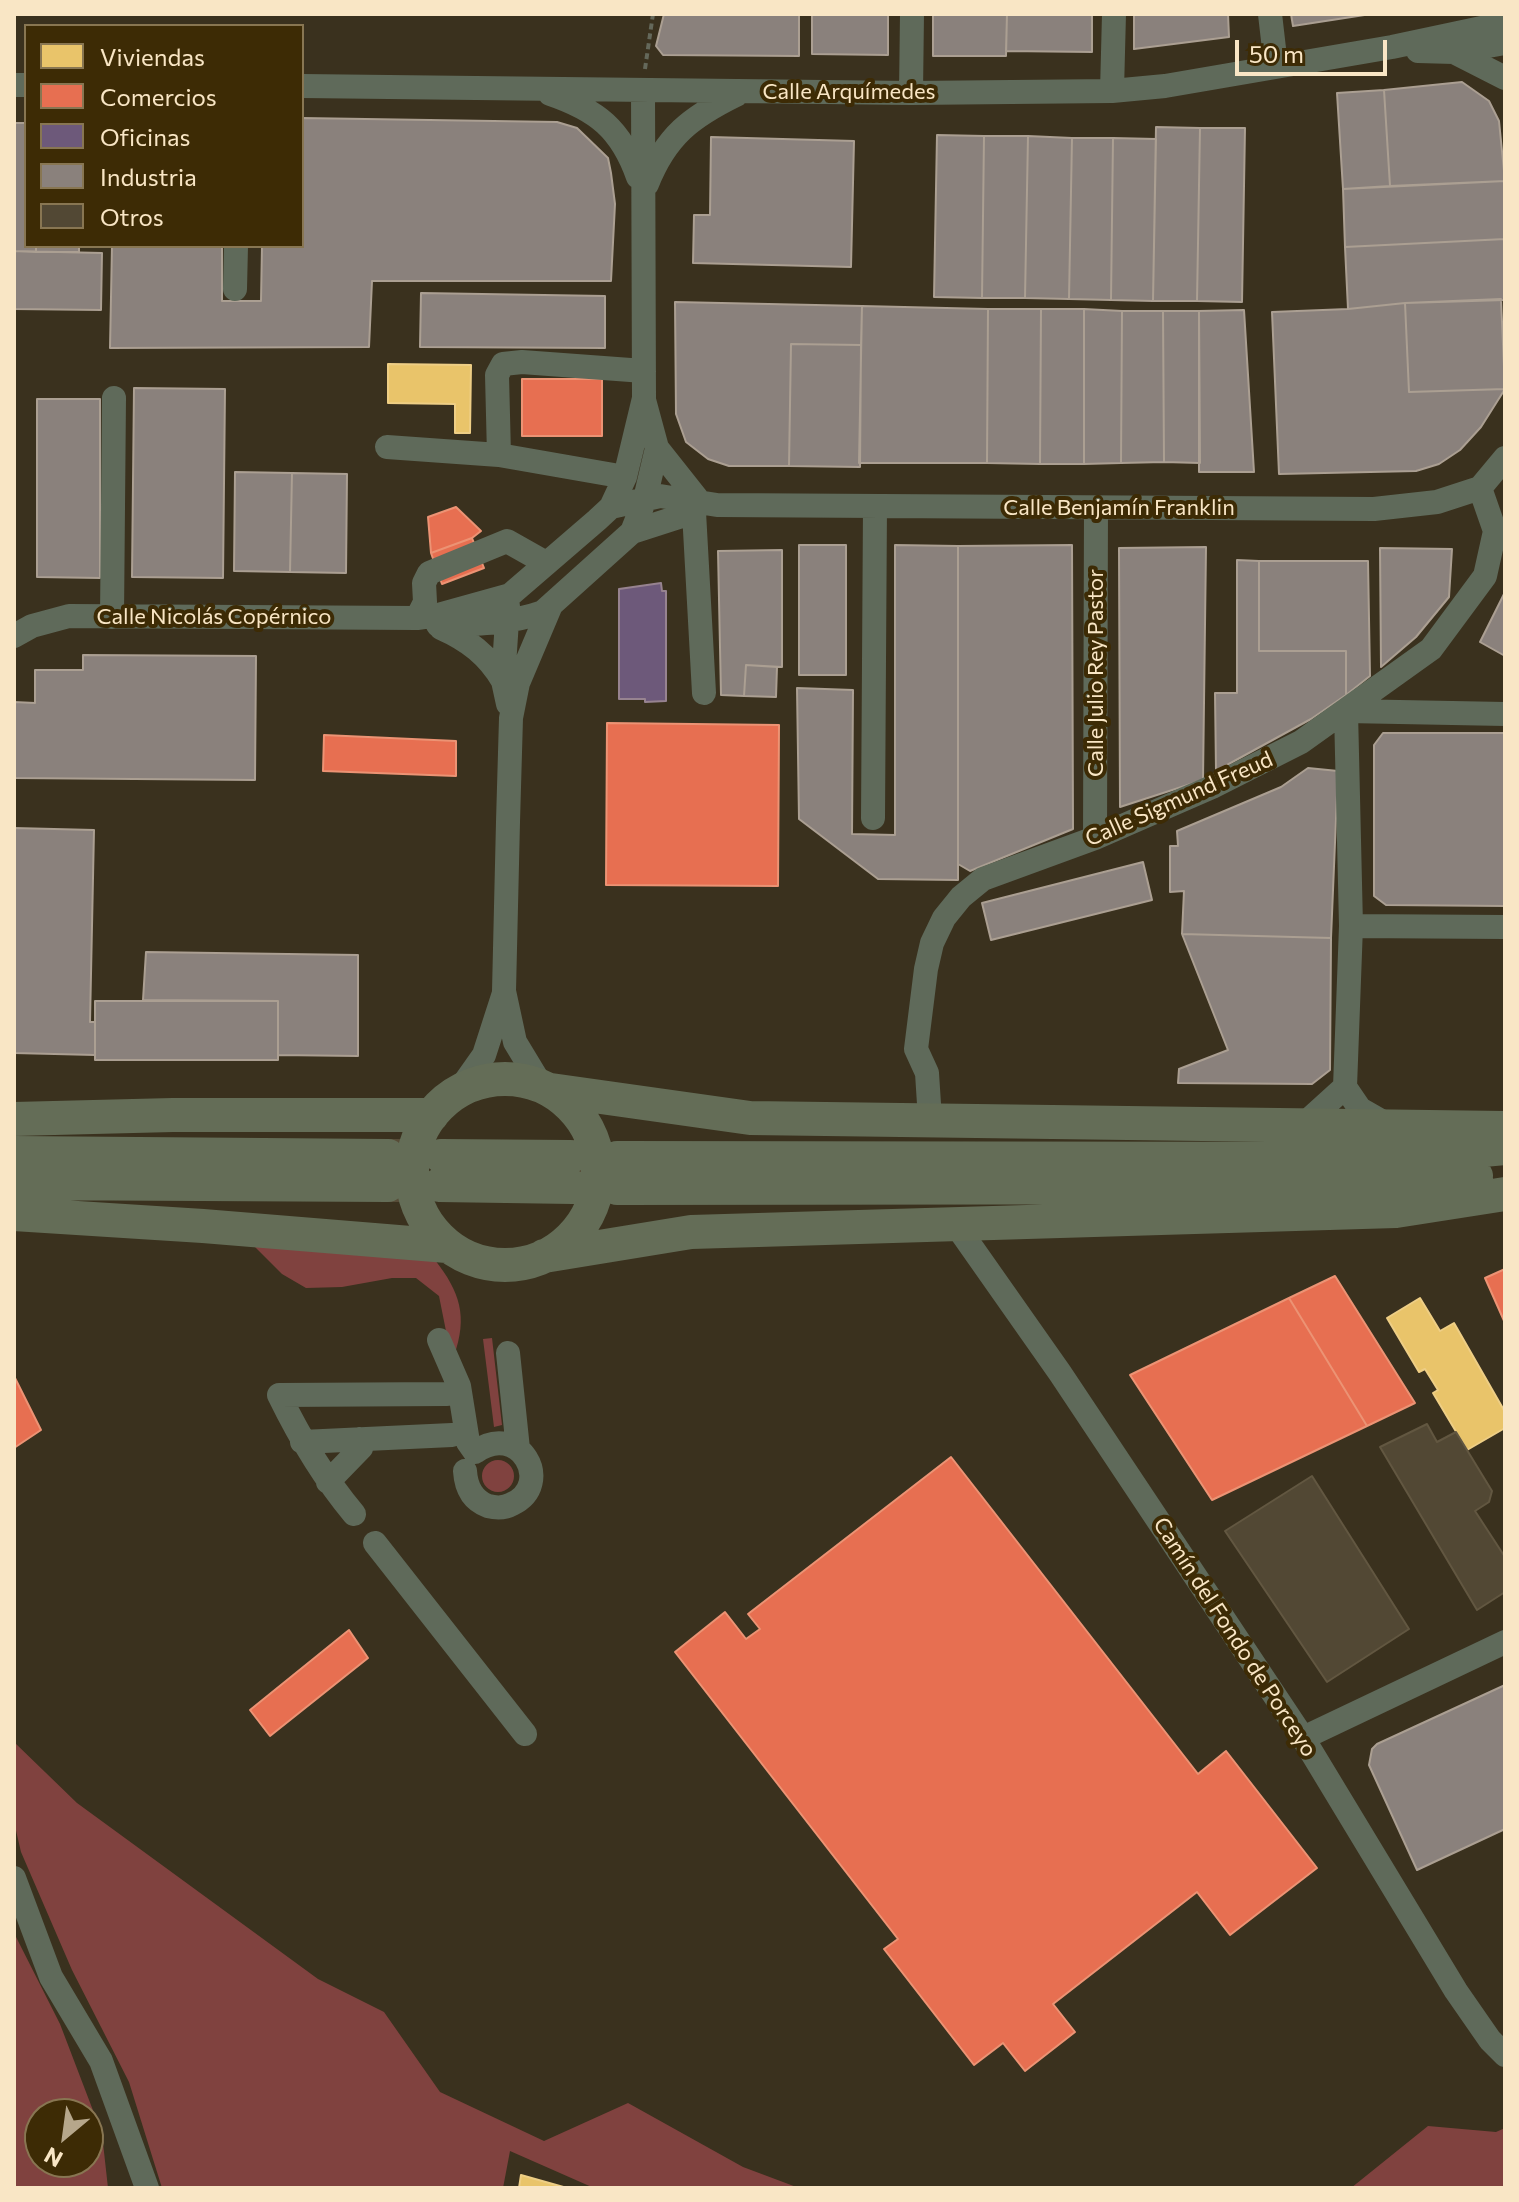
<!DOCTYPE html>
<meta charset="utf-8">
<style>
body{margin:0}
#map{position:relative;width:1519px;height:2202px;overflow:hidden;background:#3a311e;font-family:Commissioner,sans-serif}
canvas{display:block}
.frame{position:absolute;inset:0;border:16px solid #f9e6c5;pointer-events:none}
.legend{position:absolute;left:24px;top:24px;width:280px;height:224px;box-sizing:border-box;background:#3d2b05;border:2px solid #887652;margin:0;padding:10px 14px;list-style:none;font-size:24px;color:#f9e6c5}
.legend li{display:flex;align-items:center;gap:16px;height:40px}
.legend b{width:40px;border:2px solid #887652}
.north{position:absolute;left:24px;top:2098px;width:80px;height:80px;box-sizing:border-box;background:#3d2b05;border:2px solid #887652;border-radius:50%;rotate:209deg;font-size:22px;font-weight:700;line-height:32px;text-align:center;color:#f9e6c5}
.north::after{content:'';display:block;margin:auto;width:28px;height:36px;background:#b6a78b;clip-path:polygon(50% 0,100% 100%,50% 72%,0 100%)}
.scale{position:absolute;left:1235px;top:40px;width:152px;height:36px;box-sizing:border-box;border:4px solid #f9e6c5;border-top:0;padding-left:10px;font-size:24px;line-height:28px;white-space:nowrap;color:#f9e6c5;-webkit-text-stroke:6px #3d2b05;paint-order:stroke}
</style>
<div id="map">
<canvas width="1519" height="2202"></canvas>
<div class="frame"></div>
<ul class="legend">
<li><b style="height:22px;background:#e9c46a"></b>Viviendas</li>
<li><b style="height:22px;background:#e76f51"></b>Comercios</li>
<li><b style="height:22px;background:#6d597a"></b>Oficinas</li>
<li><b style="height:22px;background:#8a817c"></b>Industria</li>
<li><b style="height:22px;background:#524834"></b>Otros</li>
</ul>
<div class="north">N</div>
<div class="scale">50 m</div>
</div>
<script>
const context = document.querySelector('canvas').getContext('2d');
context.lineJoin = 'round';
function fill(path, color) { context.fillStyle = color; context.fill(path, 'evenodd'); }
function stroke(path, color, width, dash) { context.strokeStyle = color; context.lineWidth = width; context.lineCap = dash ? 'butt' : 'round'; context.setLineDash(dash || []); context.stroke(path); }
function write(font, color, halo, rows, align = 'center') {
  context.font = font + ' Commissioner,sans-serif'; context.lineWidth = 8; context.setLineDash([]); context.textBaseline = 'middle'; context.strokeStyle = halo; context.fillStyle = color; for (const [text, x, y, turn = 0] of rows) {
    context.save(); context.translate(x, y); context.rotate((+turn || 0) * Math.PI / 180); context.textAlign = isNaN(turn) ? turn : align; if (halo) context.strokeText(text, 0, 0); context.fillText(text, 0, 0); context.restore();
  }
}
const green = new Path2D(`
 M250,1242l185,18c25,32 33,56 19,96l-6,-15 -9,-45 -23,-18h-24l-50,9 -36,1 -24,-14z
 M492,1338l10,87 -8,2 -11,-88z
 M482 1476a16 16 0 1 1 32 0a16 16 0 1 1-32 0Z
 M14,1742l63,61 241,176 66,33 56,80 104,49 84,-38 115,64 56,21h-205l-84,-37 -7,37h-341l-33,-106 -57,-112 -51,-118 -7,-30z
 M14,1933l46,91 42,110 6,54h-94zM88,2114v48h-48v-48z
 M1428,2126l68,6 9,-4v60h-154z`);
const homes = new Path2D(`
 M388,364l83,1 -1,68h-15v-29l-67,-1z
 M1420,1298l20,33 14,-8 51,89v16l-38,22 -34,-57 5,-3 -13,-21 -6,3 -32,-54z
 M521,2175l46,13h-48z`);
const shops = new Path2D(`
 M522,379h80v57h-80z
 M456,507l25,24 -9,7 -41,15 -3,-36z
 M472,538l12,30 -42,16 -11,-31z
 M607,723l172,2 -1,161 -172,-1z
 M324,735l132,6v35l-133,-5z
 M1505,1269v54l-20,-45z
 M1335,1276l80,127 -48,23 -78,-128z
 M1289,1298l78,128 -155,74 -82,-125z
 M14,1376l27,54 -27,18z
 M951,1457l247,317 28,-23 91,117 -87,67 -33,-43 -144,112 22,28 -50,39 -22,-28 -29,22 -90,-116 14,-10 -223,-287 50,-40 21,27 14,-10 -12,-15z
 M349,1630l19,28 -98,78 -20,-26z`);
const offices = new Path2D(`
 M661,583l1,8h4v110l-21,1v-3h-26v-110z`);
const industry = new Path2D(`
 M664,14h135v42l-136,-1 -7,-9z
 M812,14h76v41l-76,-1z
 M933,14h74l-1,42h-73z
 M1007,14h85v38l-86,-1z
 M1134,14h94l1,23 -95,12z
 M1291,14h80l-78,12z
 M1462,82l27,19 10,20 6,60 -115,5 -6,-96z
 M1384,90l6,96 -47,3 -6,-96z
 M302,118l255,4 20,6 31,30 3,15 4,31 -4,77h-239l-3,66 -259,1 2,-102h110v55h39l1,-55h40z
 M14,123h12v123h10v6l-22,-1z
 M1156,127l44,1 -3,173h-44z
 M1200,128h45l-3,174 -45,-1z
 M937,135l47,1 -2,162 -48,-1z
 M984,136h44l-3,162h-43z
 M1028,136l44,2 -3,161 -44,-1z
 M711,137l143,4 -3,126 -158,-4 1,-48h16z
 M1072,138h41l-2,162 -42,-1z
 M1113,138l43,1 -3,162 -42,-1z
 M1505,181v58l-160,8 -2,-58z
 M1505,239v61l-100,3 -57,6 -3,-62z
 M36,246h43v6h-43z
 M14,251l88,2 -1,57 -87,-1z
 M421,293l184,3v52l-185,-1z
 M1501,299l4,90 -96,3 -4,-89z
 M675,302l187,4 -1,39 -70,-1 -2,122h-60l-21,-7 -22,-17 -10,-28z
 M1405,303l4,89 96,-3 -24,38 -21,23 -21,14 -23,7 -137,3 -7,-162 76,-3z
 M862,306l126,3 -1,154h-128z
 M988,309h53l-1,155 -53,-1z
 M1041,309h43v155h-44z
 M1084,309l38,2 -1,152 -37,1z
 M1244,310l10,162h-55v-161z
 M1122,311h41l1,151 -43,1z
 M1163,311h36l1,152 -36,-1z
 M791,344l70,1 -1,122 -71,-1z
 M134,388l91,1 -2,189 -91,-1z
 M37,399h63v179l-63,-1z
 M235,472l57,1 -2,99 -56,-1z
 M292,473l55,1 -1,99 -56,-1z
 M799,545h47v130h-47z
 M895,545l63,1v334l-80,-1 -79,-60 -2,-131 56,2 -1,144 43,1z
 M1072,545l1,284 -103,42 -12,-7v-318z
 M1206,547l-3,233 -83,27 -1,-259z
 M1380,548l72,1 -3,48 -33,40 -35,30z
 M782,550v117l-36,-2 -2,31 -23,-1 -3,-144z
 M1237,560l22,1v90h87v44l-35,24 -95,52 -1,-78h22z
 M1259,561h109l2,115 -24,19v-44h-87z
 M1505,592v64l-25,-14z
 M83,655l173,1 -1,124 -241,-2v-76l21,1v-33h48z
 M746,665l31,2 -1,30 -32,-1z
 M1383,733h122v173l-119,-1 -12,-9v-151z
 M1308,768l30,3 -7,167 -149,-4 2,-43 -14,1v-46h8l-1,-15 104,-44z
 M14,828l80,2 -4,192h5v33l-81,-2z
 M1143,862l9,38 -161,40 -9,-37z
 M1182,934l149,4 -1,132 -18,14 -134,-1 1,-14 49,-19z
 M146,952l212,3v101l-80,-1v-54l-135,-1z
 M95,1001h183v59h-183z
 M1505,1685v144l-88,41 -48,-105 3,-16 5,-5z`);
const building = new Path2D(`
 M1427,1424l10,18 19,-10 36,59 -3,11 -14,9 30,46v35l-28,18 -97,-163z
 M1312,1476l97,153 -82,53 -102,-151z`);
const highwayTunnel = new Path2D(`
 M388,1156h53
 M570,1157l47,1
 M388,1185h51`);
const path = new Path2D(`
 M645,69l8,-55`);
const minor = new Path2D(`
 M1270,14l6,52
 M1418,51l36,1 51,-9
 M1454,52l51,26
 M14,85h12
 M302,86l609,7 201,-2 53,-5 227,-39 113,-24
 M1112,91l2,-77
 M911,93l1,-79
 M550,94c47,16 71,35 88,83
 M647,184c19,-48 44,-67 89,-89
 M235,289l1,-43
 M387,447l112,8
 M657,448l42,53
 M625,477l-126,-22 -2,-80 6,-11 19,-2 122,9
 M611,507l49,-11 57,9 657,4 63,-7 43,-14 25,-30
 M632,532l62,-20 10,181
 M508,606l-5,75 5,23
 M112,617l2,-219
 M417,618l8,-16 -1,-19 5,-10 78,-32 39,22
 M438,625c36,-1 71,-1 105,-13l89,-80 13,-33 12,-51 -13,-48
 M441,628c27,12 47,27 62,53
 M14,636l18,-10 37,-10 348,2 21,-3 72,-20 87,-75 14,-13 14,-30 19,-79 -1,-307
 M873,818l2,-312
 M1095,838l1,-330
 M1351,926l154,1
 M541,1085l-26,-43 -11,-51 4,-169 3,-104 7,-35 33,-78
 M460,1089l24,-34 20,-62
 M927,1122l2,-18 -2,-31 -11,-24 10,-80 6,-26 12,-25 17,-21 22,-18 112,-41 117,-51 89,-45 130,-93 54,-73 10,-45 -15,-43
 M1388,1125l-28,-16 -15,-22 6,-161 -5,-215 159,3
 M1302,1126l43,-39
 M956,1225l104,148 243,365 153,253 34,49 15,15
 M439,1340l20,46 9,56 7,10c44,-32 80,32 37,52 -7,4 -16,4 -24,2 -16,-6 -22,-19 -23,-35
 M508,1353l10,96
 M302,1442l150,-7
 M328,1482l33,-34 -1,-9
 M354,1514c-31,-37 -54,-76 -75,-119l168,-1
 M375,1543l150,191
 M1303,1738l202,-96
 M14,1878l37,99 50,84 46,127`);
const highway = new Path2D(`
 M412 1172a93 93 0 1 1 186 0a93 93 0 1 1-186 0Z
 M551,1090l199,28 755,10
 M14,1119l159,-4h259
 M14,1153l374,3
 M441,1156l129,1
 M617,1158l768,1 120,-11
 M14,1183l374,2
 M439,1185l134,2
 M617,1188l772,-1 87,-11
 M14,1214l189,12 244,20
 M544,1256l147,-24 705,-21 109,-17`);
const streetNames = [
 ["Calle Arquímedes",849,92],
 ["Calle Benjamín Franklin",1119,508],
 ["Calle Nicolás Copérnico",214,617],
 ["Calle Julio Rey Pastor",1096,673,-90],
 ["Calle Sigmund Freud",1179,799,-24],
 ["Camín del Fondo de Porceyo",1235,1637,57]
];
fill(green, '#80423f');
fill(homes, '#e9c46a');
stroke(homes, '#eece85', 2);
fill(shops, '#e76f51');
stroke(shops, '#ec9374', 2);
fill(offices, '#6d597a');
stroke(offices, '#978390', 2);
fill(industry, '#8a817c');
stroke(industry, '#ab9f92', 2);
fill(building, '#524834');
stroke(building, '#625741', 2);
stroke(highwayTunnel, '#574c37', 34, [34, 17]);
stroke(path, '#64685a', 4, [6, 4]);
stroke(minor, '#5f6a5a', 24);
stroke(highway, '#646d57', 34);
write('22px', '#f9e6c5', '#3d2b05', streetNames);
</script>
